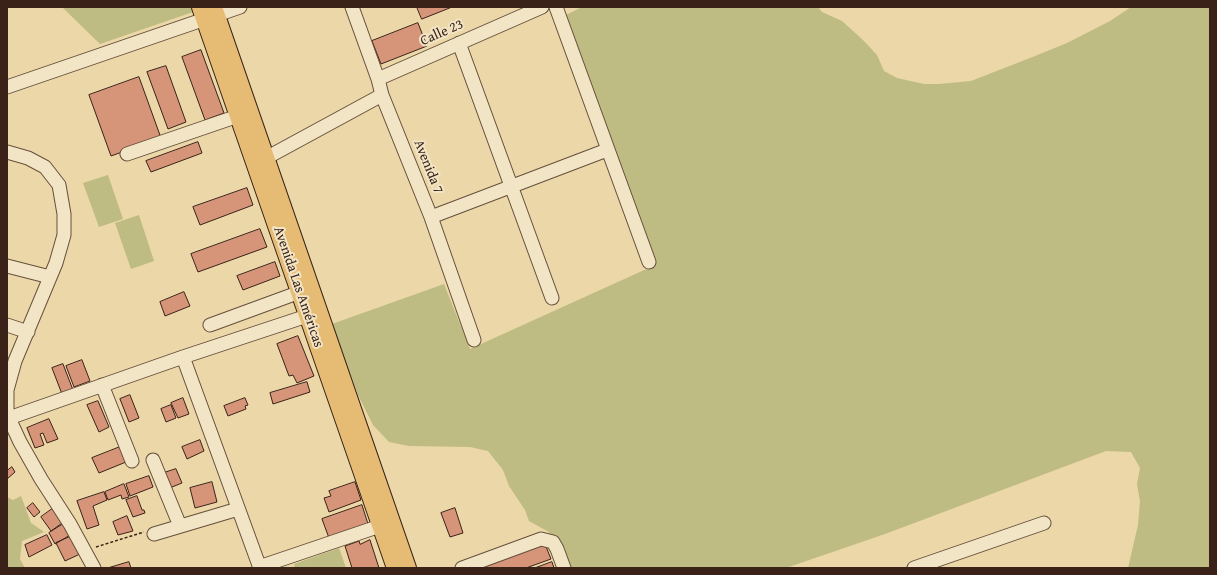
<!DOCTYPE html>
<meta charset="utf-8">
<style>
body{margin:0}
#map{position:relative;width:1217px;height:575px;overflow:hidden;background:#ebd7a7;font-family:"Gentium Book Plus",serif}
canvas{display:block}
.frame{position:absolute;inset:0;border:8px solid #3a2219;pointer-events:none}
</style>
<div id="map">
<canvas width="1217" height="575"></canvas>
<div class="frame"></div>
</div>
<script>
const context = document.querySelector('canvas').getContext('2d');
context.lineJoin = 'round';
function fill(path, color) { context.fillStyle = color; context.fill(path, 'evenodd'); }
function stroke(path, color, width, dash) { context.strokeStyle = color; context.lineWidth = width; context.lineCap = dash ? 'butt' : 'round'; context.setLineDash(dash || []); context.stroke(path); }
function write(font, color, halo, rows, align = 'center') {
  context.font = font + ' "Gentium Book Plus",serif'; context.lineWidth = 4; context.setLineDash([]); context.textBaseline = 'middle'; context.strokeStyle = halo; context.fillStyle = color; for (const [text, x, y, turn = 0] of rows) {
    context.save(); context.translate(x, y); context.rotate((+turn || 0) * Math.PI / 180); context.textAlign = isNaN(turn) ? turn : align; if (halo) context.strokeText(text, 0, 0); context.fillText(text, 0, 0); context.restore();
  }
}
const green = new Path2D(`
 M62,7h130l1,5 -93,32z
 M582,7h236l4,5 20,9 21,19 14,15 7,16 13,7 27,6h15l32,-3 59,-23 37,-15 43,-22 21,-14h79v561h-82l10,-43 2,-24 -3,-17 3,-16 -9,-16 -25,-1 -221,83 -99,34h-223l-14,-36 -20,-11 -4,-11 -16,-24 -6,-16 -15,-19 -18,-4 -61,-1 -20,-4 -16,-17 -15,-30 -26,-71 112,-40 26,65 183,-83 -89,-250z
 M108,175l15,44 -24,8 -16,-44z
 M139,215l15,46 -23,8 -16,-46z
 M21,496l10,27 13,9 -22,9 -2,18 5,9h-18v-71l6,3z
 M339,548l7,20h-51l-1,-4z`);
const building = new Path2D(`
 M417,7h35l-30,12z
 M418,23l9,23 -46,18 -9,-23z
 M201,50l23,63 -19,7 -23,-63z
 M166,66l20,56 -18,7 -21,-57z
 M139,77l22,61 -50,18 -22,-61z
 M198,142l4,11 -51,19 -5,-11z
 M247,188l6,17 -53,20 -7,-18z
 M260,229l7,18 -69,25 -7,-18z
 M275,262l5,14 -37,14 -6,-14z
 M184,292l6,14 -25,10 -5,-14z
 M298,336l16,40 -17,7 -4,-8 -4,1 -12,-32z
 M82,360l8,21 -16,6 -8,-21z
 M63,364l10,26 -11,4 -10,-26z
 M307,382l3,10 -37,12 -3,-11z
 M130,395l9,23 -10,4 -9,-23z
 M183,398l6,16 -11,4 -7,-15z
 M245,398l3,7 -3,1 1,3 -18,7 -4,-10z
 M98,401l11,26 -10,5 -12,-27z
 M171,405l5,13 -10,4 -5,-13z
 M49,419l9,20 -11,4 -4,-10 -3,1 4,11 -9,3 -8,-20z
 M200,440l4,11 -17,8 -5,-12z
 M120,447l6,15 -27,11 -7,-15z
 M12,467l3,5 -8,7v-8z
 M176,469l6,14 -15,6 -6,-15z
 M149,476l4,11 -23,9 -4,-12z
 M212,482l5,20 -22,6 -5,-20z
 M355,482l6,18 -32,12 -5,-14 7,-2 -2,-5z
 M124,484l5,13 -7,2 -1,-4 -13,5 -3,-8z
 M104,492l3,8 -14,6 6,19 -12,4 -10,-28z
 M137,496l5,14h2l1,3 -12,4 -7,-17z
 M33,503l7,9 -6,5 -7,-9z
 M362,505l6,19 -39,14 -7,-19z
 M55,507l10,14 -14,10 -10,-14z
 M455,508l8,25 -13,4 -9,-24z
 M127,516l6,15 -15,4 -5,-13z
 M65,523l7,11 -17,10 -6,-11z
 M47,535l5,10 -23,12 -4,-12z
 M72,536l8,18 -15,7 -9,-18z
 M370,540l9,28h-27l-7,-22 14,-5 1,3z
 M545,544l6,15 -25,9h-49z
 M129,562l2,6h-23z
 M552,562l2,6h-19z`);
const path = new Path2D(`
 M96,547l48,-15`);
const minor = new Path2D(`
 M352,7l26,72 4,16 49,122 43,123
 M556,7l93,255
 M459,43l93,255
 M378,79l164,-72
 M7,87l233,-80
 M7,152l21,6 17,9 14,18 5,29v21l-8,28 -41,98 -8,29
 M127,154l111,-38
 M266,158l116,-63
 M431,217l176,-67
 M7,266l43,11
 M7,325l21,7
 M210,325l90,-33
 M183,357l77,211
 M102,385l30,76
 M7,392v22l13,28 21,37 29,45 24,44
 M9,418l174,-61 133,-44
 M153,460l27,66
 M154,534l84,-25
 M259,567l121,-41
 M462,568l79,-29 12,3 4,7 7,19
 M914,568l130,-45`);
const major = new Path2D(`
 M200,7l195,561
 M214,7l194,561`);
const streetNames = [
 ["Calle 23",442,33,-24],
 ["Avenida 7",428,167,68],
 ["Avenida Las Américas",298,287,71]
];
fill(green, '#bebc82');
fill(building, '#d69479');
stroke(building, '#3a2219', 1);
stroke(minor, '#664f3c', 15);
stroke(major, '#3a2219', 18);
stroke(path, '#3a2219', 1.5, [3, 2]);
stroke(minor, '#f2e5c6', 13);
stroke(major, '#e6bc74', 16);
write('14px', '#3a2219', '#f2e5c6', streetNames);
</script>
